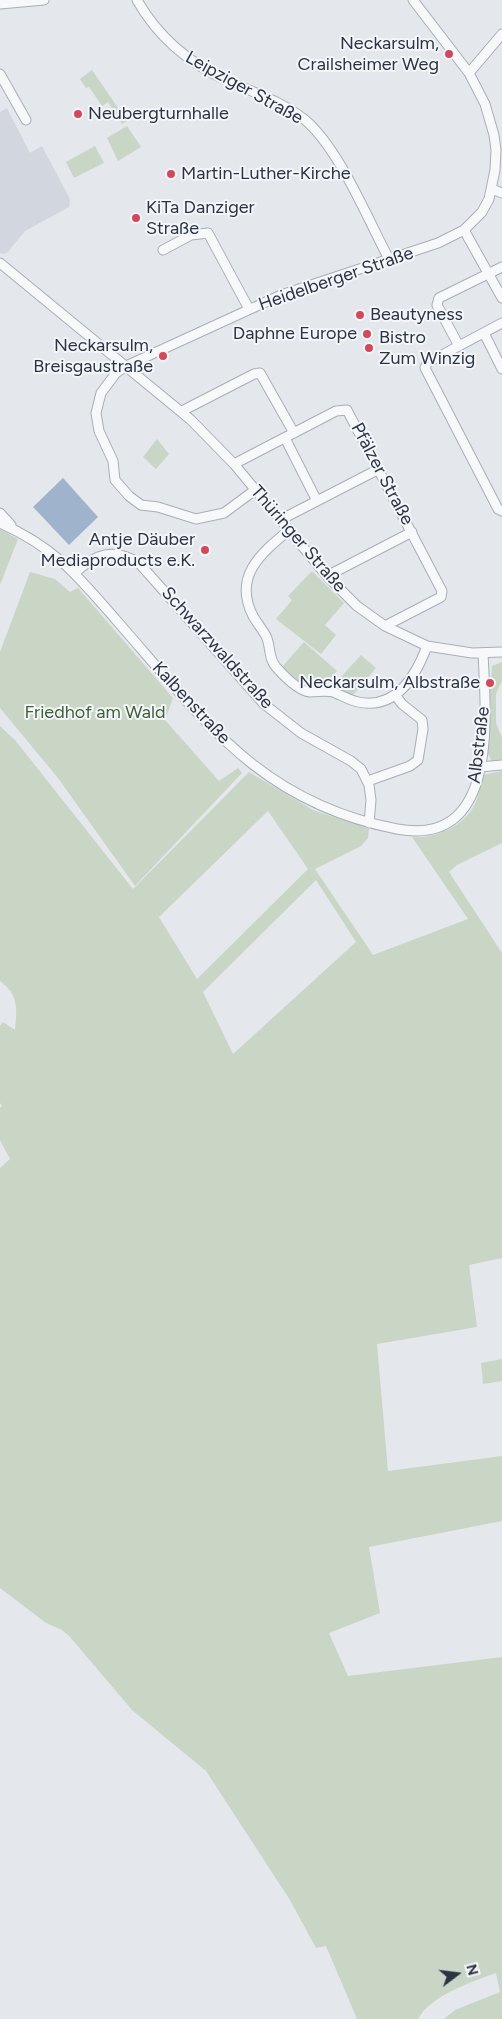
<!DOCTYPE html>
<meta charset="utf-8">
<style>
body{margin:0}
#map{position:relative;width:502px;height:2019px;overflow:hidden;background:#e4e7ec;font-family:Figtree,sans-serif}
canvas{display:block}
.north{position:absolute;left:432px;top:1949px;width:50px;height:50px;-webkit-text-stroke:4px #f4f6f9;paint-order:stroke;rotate:75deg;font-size:14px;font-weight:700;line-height:20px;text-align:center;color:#2b3445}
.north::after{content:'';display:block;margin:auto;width:18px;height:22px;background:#2b3445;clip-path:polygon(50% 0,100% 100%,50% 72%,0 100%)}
</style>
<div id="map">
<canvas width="502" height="2019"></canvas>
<div class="north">N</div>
</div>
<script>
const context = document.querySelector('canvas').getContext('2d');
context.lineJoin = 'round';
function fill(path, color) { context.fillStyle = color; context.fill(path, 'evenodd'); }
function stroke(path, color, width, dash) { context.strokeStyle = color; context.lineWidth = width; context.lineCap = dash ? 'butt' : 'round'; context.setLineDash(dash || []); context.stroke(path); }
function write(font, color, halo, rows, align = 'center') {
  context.font = font + ' Figtree,sans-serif'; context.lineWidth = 4; context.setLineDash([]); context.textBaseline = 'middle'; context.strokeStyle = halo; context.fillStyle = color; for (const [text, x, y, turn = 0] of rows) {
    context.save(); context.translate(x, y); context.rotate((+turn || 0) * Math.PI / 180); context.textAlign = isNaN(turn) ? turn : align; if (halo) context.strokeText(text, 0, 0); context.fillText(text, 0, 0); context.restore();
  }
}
const built = new Path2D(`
 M7,108l23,45 12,-7 28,53 -1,8 -44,24 -18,22 -5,1 -2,-1v-141z`);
const green = new Path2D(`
 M92,70l35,51 -5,3 -14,-22 -6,4 -13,-19 -3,1 -6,-9z
 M127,126l14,21 -23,14 -11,-23z
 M95,146l9,17 -30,15 -8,-16z
 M157,439l12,15 -13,15 -13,-12z
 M0,529l18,10 -18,46z
 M312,571l32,32 -19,22 11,10 -15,19 -45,-35 16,-19 -4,-4z
 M30,572l25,7 15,13 8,-4 95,110 -8,22 54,61 19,-13 4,5 -107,113 -77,-108 -58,-70v-56z
 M304,642l33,29 -13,15 -21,-1 -21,-18z
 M361,655l15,13 -24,28 -21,-8z
 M502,662v19l-6,13v29l6,15v22l-10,1 -4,-7 3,-42 -2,-31h2l1,-15z
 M0,726l15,14 118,149 116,-117 64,38 56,19 -1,9 -7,8 -46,23 58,86 95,-36 -56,-82c21,2 47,-9 59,-26 7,-10 9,-24 12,-36l19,-4v72l-45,22 -8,7 53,81v305l-33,7 8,62 -100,17 11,127 114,-15v65l-133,26 11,66 -51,20 19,43 154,-19v362h-58l11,-9 45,-18 -4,-19c-24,9 -65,22 -78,46h-61l-31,-73 -10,2 -26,-48 -84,-129 -74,-61 -62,-73 -8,-7 -16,-7 -46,-35v-420l10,-9 -10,-19v-32l2,-2 -2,-3v-77l3,-4 12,8c2,-21 4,-35 -15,-49zM268,811l40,58 -111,110 -38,-62zM316,880l40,62 -123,112 -30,-62z
 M502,1359v22l-19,3 -2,-21z`);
const water = new Path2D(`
 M63,478l35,39 -29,28 -36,-38z`);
const minor = new Path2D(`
 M137,0c21,37 50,62 89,80 26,12 55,21 78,39 35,29 63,99 85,140
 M0,4l44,-4
 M469,73l33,-39
 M0,74l26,46
 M492,189l10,4
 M464,230l38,68
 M163,250l28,-15 17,-2 41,76
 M0,263l191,157 43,44 93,112 30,30 28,20 42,20 45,7 30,-1
 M502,323l-75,40 -2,5 73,141 4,2
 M484,333l18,36
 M459,346l-22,-41 2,-7 63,-31
 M182,411l72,-37 6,-1 34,60
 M285,438l32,63
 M234,464l102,-53 11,-1 95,181 -1,6 -56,29
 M255,490l-31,23 -28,6 -38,-12 -17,-2 -12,-9 -14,-16 -2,-19 -14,-30 -3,-18 5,-20 15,-20 10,-7 155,-71 157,-52 26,-13 18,-18 7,-13 6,-29 1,-20 -2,-15 -9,-31 -16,-31 -56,-73
 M0,513l11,12
 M280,520l99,-51
 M0,523c55,24 79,54 117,98 86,98 143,182 280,208 102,19 89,-111 86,-176
 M288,531c-28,23 -55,46 -35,85 4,7 9,13 13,20 5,10 2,22 10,31 8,9 22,24 34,25 8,0 15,-2 23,0 8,3 16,8 25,10 38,8 58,-26 69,-56
 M75,573c20,-19 39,-26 64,-10l125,141 37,29 50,28 10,8 8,16 2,15 -2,23
 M327,576l85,-44
 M480,767l22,-2
 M368,781l42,-15 8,-6 5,-31 -1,-9 -20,-16 -7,-9`);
const markers = [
 [449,54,5,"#d1495b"],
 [78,114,5,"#d1495b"],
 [171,174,5,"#d1495b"],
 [136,218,5,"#d1495b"],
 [360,315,5,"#d1495b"],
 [367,334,5,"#d1495b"],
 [369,348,5,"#d1495b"],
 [163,356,5,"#d1495b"],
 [205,550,5,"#d1495b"],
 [490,683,5,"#d1495b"]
];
const poiNames = [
 ["Neckarsulm,",439,44],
 ["Crailsheimer Weg",439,65],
 ["Neubergturnhalle",88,114,"left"],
 ["Martin-Luther-Kirche",181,174,"left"],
 ["KiTa Danziger",146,208,"left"],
 ["Straße",146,229,"left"],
 ["Beautyness",370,315,"left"],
 ["Daphne Europe",357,334],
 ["Bistro",379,338,"left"],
 ["Zum Winzig",379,359,"left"],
 ["Neckarsulm,",153,346],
 ["Breisgaustraße",153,367],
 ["Antje Däuber",195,540],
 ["Mediaproducts e.K.",195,561],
 ["Neckarsulm, Albstraße",480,683]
];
const streetNames = [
 ["Leipziger Straße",244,88,29],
 ["Heidelberger Straße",336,279,-19],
 ["Pfälzer Straße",382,474,62],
 ["Thüringer Straße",298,539,49],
 ["Schwarzwaldstraße",217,648,48],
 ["Kalbenstraße",191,703,47],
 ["Albstraße",479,745,-83]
];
const parkNames = [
 ["Friedhof am Wald",95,713]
];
fill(built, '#d2d6de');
fill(green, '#c9d6c5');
fill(water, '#9fb4cc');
stroke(minor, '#a9aeb7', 11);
stroke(minor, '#f7f8fa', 9);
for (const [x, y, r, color] of markers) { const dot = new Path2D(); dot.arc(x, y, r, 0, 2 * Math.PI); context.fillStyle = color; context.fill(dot); stroke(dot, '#f4f6f9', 2); }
write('18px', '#2b3445', '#f4f6f9', poiNames, 'right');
write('18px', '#2b3445', '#f4f6f9', streetNames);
write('18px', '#3f6138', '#f4f6f9', parkNames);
</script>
